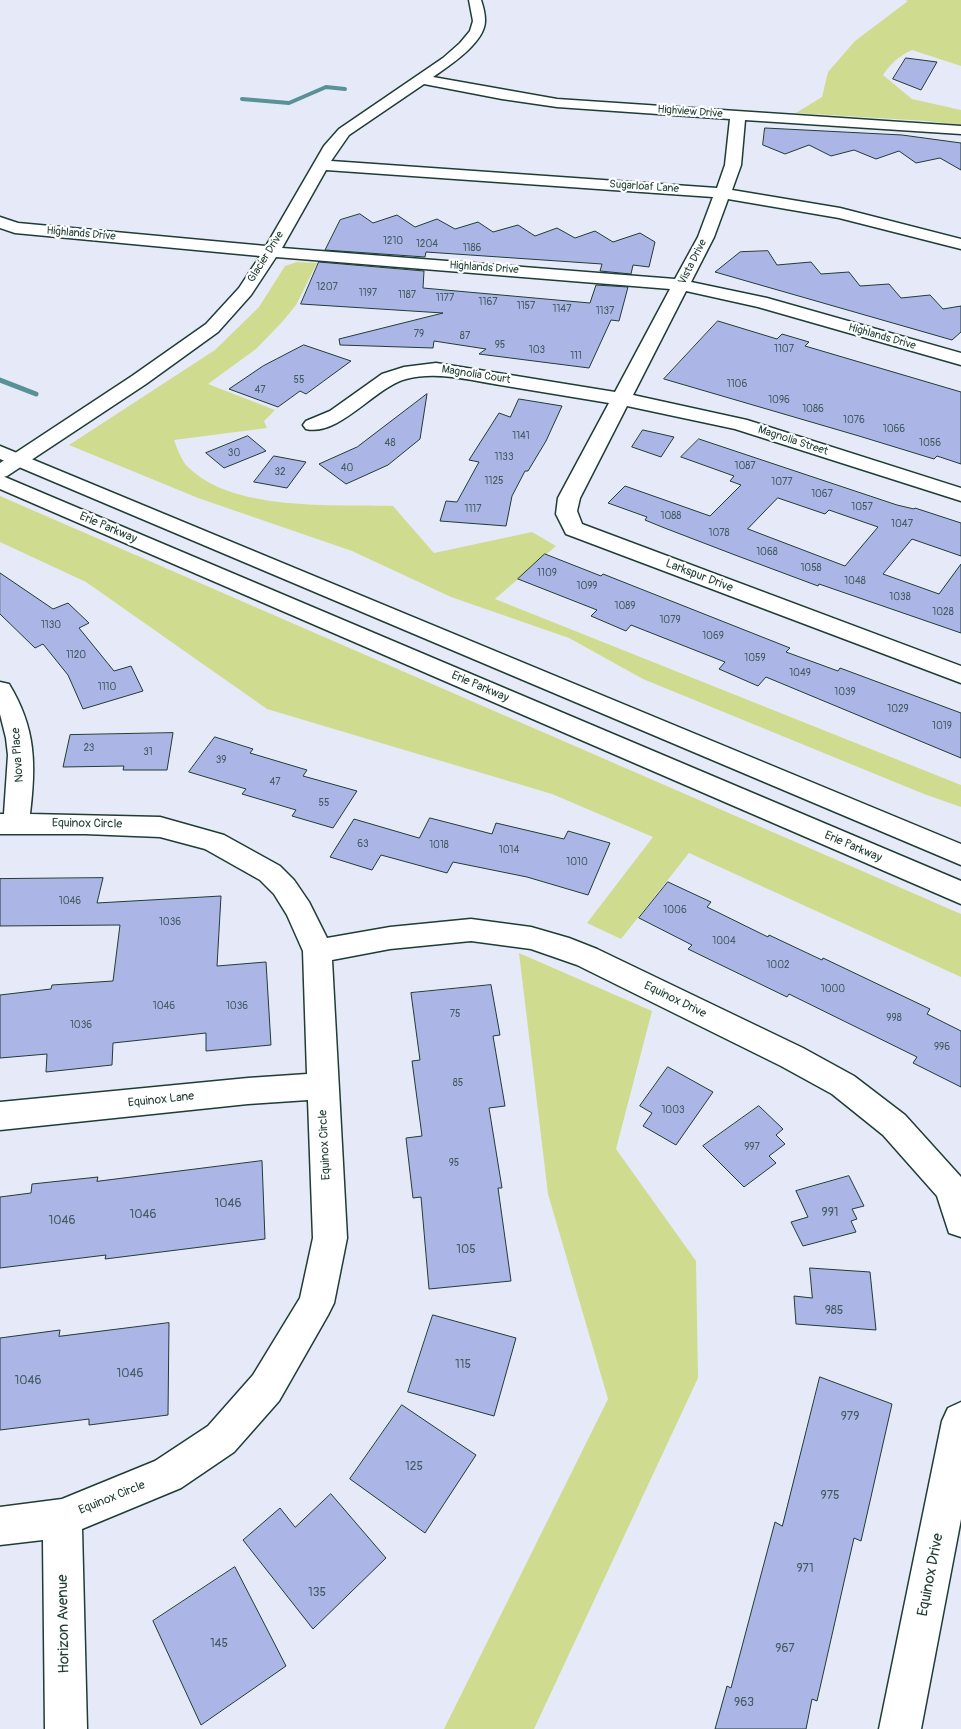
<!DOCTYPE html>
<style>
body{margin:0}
canvas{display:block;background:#e6e9f8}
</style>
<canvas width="961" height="1729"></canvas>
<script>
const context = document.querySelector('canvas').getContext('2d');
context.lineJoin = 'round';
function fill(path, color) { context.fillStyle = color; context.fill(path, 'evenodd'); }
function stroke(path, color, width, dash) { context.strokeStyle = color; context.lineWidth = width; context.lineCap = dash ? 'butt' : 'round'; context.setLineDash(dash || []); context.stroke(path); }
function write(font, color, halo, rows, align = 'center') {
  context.font = font + ' Pangolin,sans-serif'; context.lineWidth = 4.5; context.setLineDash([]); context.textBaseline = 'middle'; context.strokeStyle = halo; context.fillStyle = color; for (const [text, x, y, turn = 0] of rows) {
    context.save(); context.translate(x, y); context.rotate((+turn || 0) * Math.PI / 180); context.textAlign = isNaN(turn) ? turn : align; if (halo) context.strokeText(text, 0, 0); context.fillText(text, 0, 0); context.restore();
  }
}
const green = new Path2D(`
 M905,0h56v66l-49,-16c-13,6 -21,13 -29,25l29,24 49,11v15l-34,-4 -131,-8 26,-16 6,-25 27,-31 53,-40z
 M297,262l20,1 -21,42 -13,16 -27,28 -48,35 67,26 -11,11 3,7 -93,12c3,8 8,22 14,27 45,45 144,37 205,39l41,47 98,-21 24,14 -61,53 466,186v22l-37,-13 -281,-115 -74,-41 -118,-41 -99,-46 -154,-53 -129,-53 146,-95 44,-43 26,-41z
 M0,496l961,418v63l-272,-124 -68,86 -34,-16 66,-86 -101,-43 -285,-85 -181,-127 -86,-40z
 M519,953l133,58 -36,138 80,112 2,117 -164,351h-90l164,-330 -60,-205z`);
const streamFar1 = new Path2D(`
 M242,99l47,4 37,-16 19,2`);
const stream = new Path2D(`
 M0,380l36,14`);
const building = new Path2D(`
 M906,58l31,4 -16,28 -28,-11z
 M765,128l137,7 59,8v27l-21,-12 -24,5 -17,-12 -23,8 -22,-9 -23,6 -22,-11 -24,9 -22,-9z
 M360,214l13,9 24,-8 18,12 22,-8 18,10 23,-7 15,10 25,-7 17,11 22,-8 18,10 20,-7 18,11 27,-9 15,9 -6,25 -16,-2 -2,9 -31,-3 2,-7 -176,-12 -1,5 -100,-7 15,-30z
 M768,251l9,14 34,-3 10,12 28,-2 11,14 29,-2 12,14 29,-3 13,14 18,-3v26l-9,8 -237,-68 25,-20z
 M319,262l105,9 -1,17 167,15 6,-18 32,2 -9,34 -8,-1 -22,48 -110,-14 7,-5 -52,-8 -1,7 -93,-3 -1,-6 104,-26 -142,-9z
 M718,321l59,18 5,-5 27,8 -4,4 156,46v72l-24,-8 -3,3 -75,-23 -195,-57z
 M304,345l47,16 -45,33 -6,-3 -22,16 -49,-18 34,-23z
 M427,394l-7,45 -32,26 -42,19 -27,-20 38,-17z
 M519,399l43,7 -16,35 -18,30h-3l-13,25 -6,30 -66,-5 6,-20 11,1 22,-40 -10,-2 30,-47 11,4z
 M643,430l31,7 -13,20 -29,-10z
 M248,436l18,15 -42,17 -18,-15z
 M699,439l198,66 17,4 1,-1 46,15v33l-49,-17 -29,35 56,20 22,-30v69l-142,-49 -1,2 -83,-31 -73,-28 -17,-7 2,-3 -39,-14 17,-17 85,30 31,-31 -11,-4 4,-5 -53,-19zM778,498l47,16 4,-4 49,17 -33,39 -97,-37z
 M274,456l32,6 -19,26 -33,-6z
 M545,554l56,22 2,-2 187,74 -4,4 52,19 2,-3 121,45v45l-195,-81 -8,9 -39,-17 6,-7 -94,-37 -5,6 -35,-15 6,-6 -79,-31z
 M0,573l53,36 15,-6 21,20 -10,5 35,43 17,-5 12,25 -60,18 -15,-34 -25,-31 -8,4 -35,-34z
 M173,733l-6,37h-44l1,-4 -61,1 7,-32z
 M215,737l38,12 -3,4 57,17 -4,6 54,15 -24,37 -41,-12 4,-6 -54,-16 4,-5 -57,-17z
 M430,818l62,16 4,-11 68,16 4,-8 42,12 -22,52 -61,-18 -74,-15 -6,11 -66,-18 -9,15 -42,-13 24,-38 65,19z
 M103,878l-6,25 124,-7 -4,70 49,-4 5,83 -65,6v-18l-93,10 -1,22 -66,7 1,-18 -47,4v-63l51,-6 1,-4 61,-4 7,-56 -120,1v-47z
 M668,882l43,20 -4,5 61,30 1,-2 53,25 1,-2 107,51 -3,5 34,17v56l-48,-24 4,-6 -128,-63 -2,3 -99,-48 4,-4 -53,-27z
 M491,985l9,50 -7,1 12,70 -16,2 13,80h-4l13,93 -82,8 -8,-92 -8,1 -7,-60 16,-2 -10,-75 8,-1 -9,-67z
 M668,1067l45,25 -37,53 -33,-19 9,-13 -12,-7z
 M759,1106l24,23 -7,6 9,9 -16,12 7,7 -32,24 -41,-41z
 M262,1161l3,78 -160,20 1,-4 -106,13v-71l31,-4 1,-9 66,-7 -1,4z
 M849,1176l15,30 -12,3 5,10 -6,2 5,11 -53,14 -12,-24 17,-5 -12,-26z
 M810,1268l60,4 6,58 -80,-6 -2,-28 18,2z
 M433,1315l83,23 -22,78 -86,-24z
 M169,1323l-1,92 -79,10v-6l-89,11v-92l60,-8 -1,6z
 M820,1377l72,27 -31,137 -7,-3 -37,163 -5,-2 -6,30h-91l12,-43 4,2 44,-166 7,4z
 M402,1405l74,50 -51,78 -75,-54z
 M331,1494l55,64 -73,71 -70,-89 37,-32 15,19z
 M235,1567l51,99 -85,59 -48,-104z`);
const minor = new Path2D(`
 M469,0h12c2,6 4,13 4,20 1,22 -36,46 -52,57l124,22 404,27v8l-216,-14 -4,45 -9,25 108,18 121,31v10l-122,-31 -111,-19 -14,38 -23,45 76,16 194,55v12l-203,-58 -72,-16 -53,104 114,25 214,68v13l-226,-72 -108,-23 -47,92 -3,13 5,13 379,142v17l-395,-149 -10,-20 2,-16 51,-95c-36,-6 -73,-12 -109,-18 -31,-5 -63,-14 -94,-6 -31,8 -67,58 -100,50l-3,-4 3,-4 24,-10 52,-37 22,-7 32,-4 179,29 55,-103 -394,-32 -25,38 -33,37 -72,52 -139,92 -7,2v-15l132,-87 74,-52 33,-36 21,-32 -245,-23 -15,-5v-11l18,6 248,23 58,-100 15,-17 104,-71 17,-15 10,-12 3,-10zM424,84l78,15 55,8 173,12 -5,46 -8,23 -386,-27 18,-26zM326,170l387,27 -15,40 -23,42 -393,-31z
 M0,682l9,2c27,44 27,81 21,130l130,3 64,18 56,31 14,14 15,22 18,36 63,-11 81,-8 60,8 38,11 28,11 206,99 51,28 51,39 56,62v60l-12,-4 -12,-37 -54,-61 -51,-41 -51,-28 -204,-101 -46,-16 -60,-8 -81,8 -58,11 15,278 -13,65 -6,12 -49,86 -45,51 -53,36 -99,41 5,200h-42l-2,-189 -43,5v-38l62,-8 93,-38 53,-35 45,-51 47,-77 13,-60 -5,-138 -60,4 -248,26v-28l248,-24 59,-4 -4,-123 -16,-36 -13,-21 -14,-14 -55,-31 -45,-12 -75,-3h-85v-20h4l4,-59 -2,-17 -6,-24z
 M961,1402v117l-40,210h-42l63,-308 6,-13z`);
const major = new Path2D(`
 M0,446l961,398v21l-961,-406z
 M0,475l961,406v23l-961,-415z`);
const numberNames = [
 ["1210",393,241],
 ["1204",427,244],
 ["1186",472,248],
 ["1207",327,287],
 ["1197",368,293],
 ["1187",407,295],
 ["1177",445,298],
 ["1167",488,302],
 ["1157",526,306],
 ["1147",562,309],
 ["1137",605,311],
 ["79",419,334],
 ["87",465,336],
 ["95",500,345],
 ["1107",784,349],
 ["103",537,350],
 ["111",576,356],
 ["55",299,380],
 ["1106",737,384],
 ["47",260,390],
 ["1096",779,400],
 ["1086",813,409],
 ["1076",854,420],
 ["1066",894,429],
 ["1141",521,436],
 ["48",390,443],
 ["1056",930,443],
 ["30",234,453],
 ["1133",504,457],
 ["1087",745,466],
 ["40",347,468],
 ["32",280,472],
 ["1125",494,481],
 ["1077",782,482],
 ["1067",822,494],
 ["1057",862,507],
 ["1117",473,509],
 ["1088",671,516],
 ["1047",902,524],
 ["1078",719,533],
 ["1068",767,552],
 ["1058",811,568],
 ["1109",547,573],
 ["1048",855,581],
 ["1099",587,586],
 ["1038",900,597],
 ["1089",625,606],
 ["1028",943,612],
 ["1079",670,620],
 ["1130",51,625],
 ["1069",713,636],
 ["1120",76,655],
 ["1059",755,658],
 ["1049",800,673],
 ["1110",107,687],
 ["1039",845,692],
 ["1029",898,709],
 ["1019",942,726],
 ["23",89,748],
 ["31",148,752],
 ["39",221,760],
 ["47",275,782],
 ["55",324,803],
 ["63",363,844],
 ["1018",439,845],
 ["1014",509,850],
 ["1010",577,862],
 ["1046",70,901],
 ["1006",675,910],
 ["1036",170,922],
 ["1004",724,941],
 ["1002",778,965],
 ["1000",833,989],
 ["1046",164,1006],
 ["1036",237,1006],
 ["75",455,1014],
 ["998",894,1018],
 ["1036",81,1025],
 ["996",942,1047],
 ["85",458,1083],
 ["1003",673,1110],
 ["997",752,1147],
 ["95",454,1163]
];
const farStreetnames = [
 ["Highview Drive",690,112,4],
 ["Sugarloaf Lane",644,187,4],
 ["Highlands Drive",81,234,5],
 ["Glacier Drive",266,257,-58],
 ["Vista Drive",693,262,-63],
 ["Highlands Drive",484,268,4],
 ["Highlands Drive",882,337,16],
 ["Magnolia Court",476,375,9],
 ["Magnolia Street",793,441,18]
];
const streetNames = [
 ["Erie Parkway",108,528,23],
 ["Larkspur Drive",699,576,21],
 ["Erie Parkway",480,687,23],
 ["Nova Place",18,755,-94],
 ["Equinox Circle",87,824,1],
 ["Erie Parkway",853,847,23],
 ["Equinox Drive",675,1000,26],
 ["Equinox Lane",161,1100,-6],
 ["Equinox Circle",325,1145,-93],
 ["Equinox Circle",112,1498,-22]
];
const nearNumbernames = [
 ["1046",228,1204],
 ["991",830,1213],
 ["1046",143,1215],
 ["1046",62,1221],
 ["105",466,1250],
 ["985",834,1311],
 ["115",463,1365],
 ["1046",130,1374],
 ["1046",28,1381],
 ["979",850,1417],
 ["125",414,1467],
 ["975",830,1496],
 ["971",805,1569],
 ["135",317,1593],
 ["145",219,1644],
 ["967",785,1649],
 ["963",744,1703]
];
const nearStreetnames = [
 ["Equinox Drive",931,1575,-79],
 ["Horizon Avenue",64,1624,-91]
];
fill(green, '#cfdc8f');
stroke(streamFar1, '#579296', 4);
stroke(stream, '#579296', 5);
fill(building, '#abb6e7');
stroke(building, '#1f3d34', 1);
stroke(minor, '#1f3d34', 3);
stroke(major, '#1f3d34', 3);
fill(minor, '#fff');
fill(major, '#fff');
write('10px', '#425b61', null, numberNames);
write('11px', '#1f3d34', '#fff', farStreetnames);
write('12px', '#1f3d34', '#fff', streetNames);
write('12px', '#425b61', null, nearNumbernames);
write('15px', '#1f3d34', '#fff', nearStreetnames);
</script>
